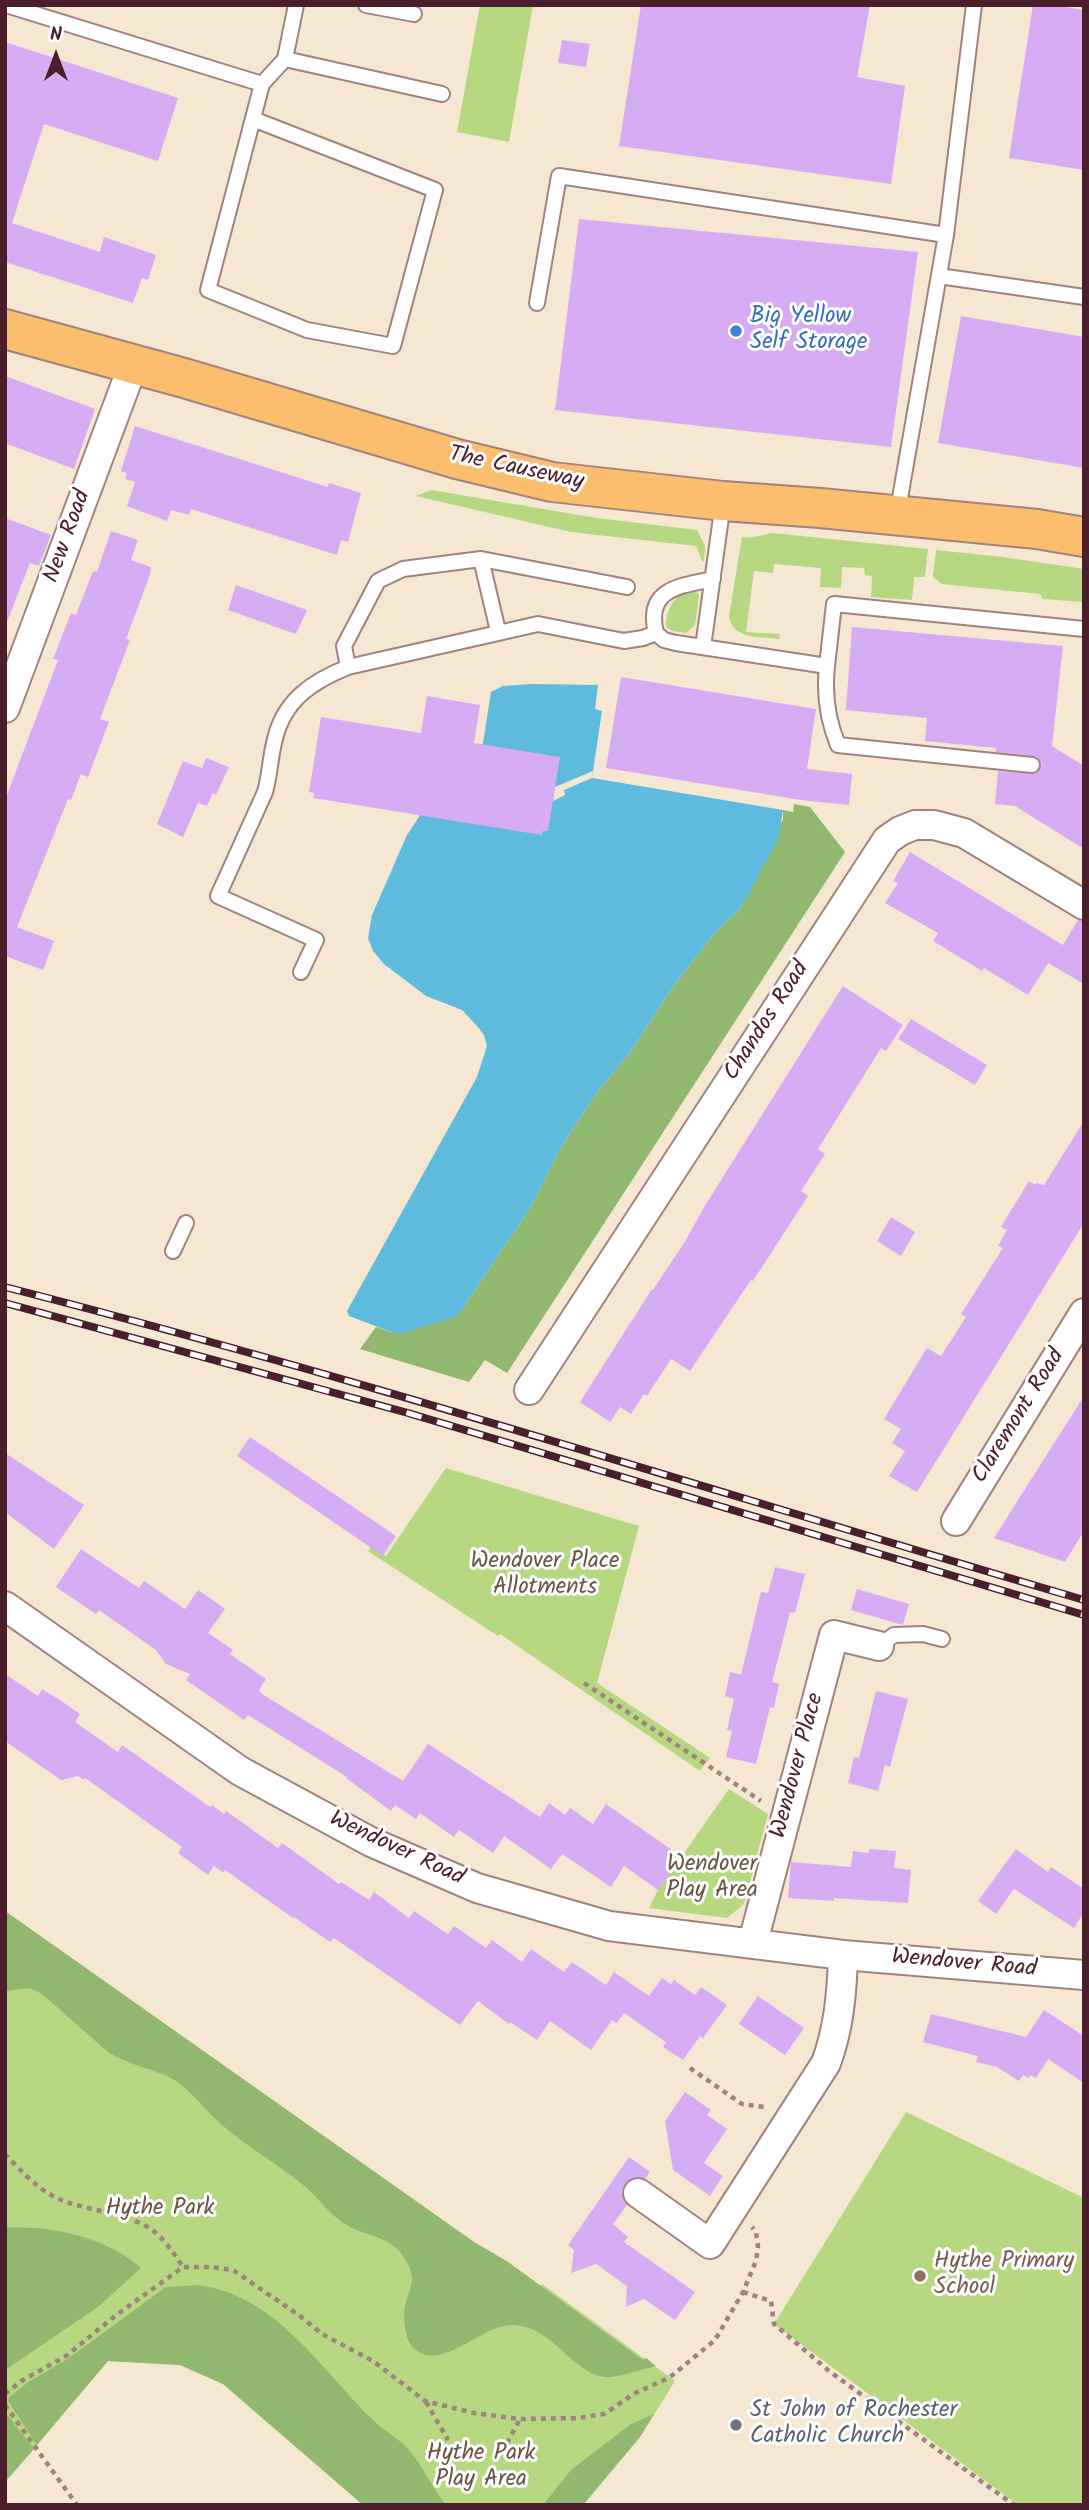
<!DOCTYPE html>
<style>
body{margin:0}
#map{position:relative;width:1089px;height:2510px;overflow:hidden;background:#f5e7d1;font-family:Kalam,sans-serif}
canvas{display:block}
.frame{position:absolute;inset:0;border:7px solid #4a1f2b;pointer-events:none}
.north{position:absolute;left:21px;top:21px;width:70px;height:70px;-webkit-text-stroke:5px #fff;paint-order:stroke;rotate:0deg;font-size:19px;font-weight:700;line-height:28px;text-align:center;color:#4a1f2b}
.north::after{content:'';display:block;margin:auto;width:24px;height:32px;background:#4a1f2b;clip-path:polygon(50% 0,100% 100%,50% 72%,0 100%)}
</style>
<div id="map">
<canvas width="1089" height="2510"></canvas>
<div class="frame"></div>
<div class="north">N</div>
</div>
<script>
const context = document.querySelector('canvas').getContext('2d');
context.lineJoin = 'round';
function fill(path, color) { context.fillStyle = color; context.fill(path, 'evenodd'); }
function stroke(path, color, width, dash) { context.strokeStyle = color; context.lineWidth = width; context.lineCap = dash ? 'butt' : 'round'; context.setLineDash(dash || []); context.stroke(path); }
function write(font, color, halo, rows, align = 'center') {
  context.font = font + ' Kalam,sans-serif'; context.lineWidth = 6; context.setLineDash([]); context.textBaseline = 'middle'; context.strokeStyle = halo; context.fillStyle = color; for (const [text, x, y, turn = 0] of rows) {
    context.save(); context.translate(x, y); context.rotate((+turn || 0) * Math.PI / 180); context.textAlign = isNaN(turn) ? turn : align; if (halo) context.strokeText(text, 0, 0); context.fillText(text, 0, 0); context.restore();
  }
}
const green = new Path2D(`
 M480,5h53l-24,137 -52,-10z
 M431,490l166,28 100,12 8,16 -1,15h-2l-6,-15 -125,-14 -155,-36z
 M772,533l156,16 -3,28h-11l-2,23 -41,-3 1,-21 -7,-1 -1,-7 -22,-1 -1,21 -21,-1 1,-19 -47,-4 -1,9 -19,-2 -8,61 34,2 -1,5c-19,-3 -47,1 -50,-23l13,-79 7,1z
 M936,550l67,7 81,12v33l-41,-3 -3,-5 -98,-10 -9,-7z
 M690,591l8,2 1,3 -4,29 -9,8 -13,-2 -7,-4c0,-16 7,-32 24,-36z
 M446,1468l193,58 -42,157 113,75 -10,13 -200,-137 -2,2 -130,-85 3,-4 15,9z
 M729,1789l39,25 -24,90 -17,14 -78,-10 9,-18z
 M5,1911l469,331 34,20 31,25 3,-3 133,97 -35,56 -57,68h-220l-140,-121 -43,-19 -72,-4 -103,121z
 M906,2112l178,86v307h-66l-244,-181z`);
const forest = new Path2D(`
 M794,804l16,3 35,45 -338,521 -22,-13 -16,22 -109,-33 16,-22 18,6 67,-22 70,-104 29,-58 35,-54 36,-44 43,-66 39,-50 27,-26 43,-90v-9l10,2z
 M5,1911l469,331 34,20 135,98 3,-2 10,8c-13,3 -38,12 -51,11 -30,-2 -53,-50 -90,-52 -33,-2 -69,45 -98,26 -13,-8 -15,-35 -11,-49 2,-9 7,-16 6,-26 -1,-8 -6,-16 -11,-23 -15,-18 -37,-17 -56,-29 -15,-9 -25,-24 -38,-36 -27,-23 -59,-40 -85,-63 -16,-14 -29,-32 -46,-44 -21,-13 -47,-15 -68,-29l-66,-58 -12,-6 -25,3z
 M5,2228c46,-3 101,9 136,40l-43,39 -93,63z
 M197,2285c79,9 123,84 176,135 12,12 26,18 37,31 14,17 22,37 36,54h-83l-140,-121 -43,-19 -72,-4 -71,84 -29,-44 1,-4 18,-14 42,-25 97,-71z
 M5,2412l29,37 -29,33z
 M654,2414l-14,23 -57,68h-40l28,-35 60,-46z`);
const water = new Path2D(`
 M531,684l67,1 -3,24 7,2 -10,67 191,32 -5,30 -38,69 -27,26 -39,50 -43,66 -36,44 -35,54 -29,58 -70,104 -6,6 -52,16h-9l-45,-17 -2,-5 130,-234 10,-31 -3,-11 -7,-9 -15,-16 -36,-14 -42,-32 -11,-13 -5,-13 4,-23 35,-80 12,-18 8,-20 56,-54 8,-51 12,-6z`);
const pier = new Path2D(`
 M593,771l-1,7 -28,12 1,5 -12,6 2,-14z`);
const building = new Path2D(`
 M641,5h229l-13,72 48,9 -14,98 -272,-38z
 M1033,5h20l31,5v160l-75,-12z
 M562,40l28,4 -4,23 -28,-4z
 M5,42l173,56 -20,63 -114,-37 -32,99 88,29 4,-15 52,18 -8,25 -6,-2 -9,25 -128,-41z
 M579,219l339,33 -27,195 -336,-37z
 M961,316l123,21v131l-146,-25z
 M5,376l90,33 -21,60 -69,-26z
 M135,426l193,61 1,-4 32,10 -13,49 -7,-2 -4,15 -146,-46 -2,6 -18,-5 -4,11 -40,-15 8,-24 -10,-3 2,-6 -6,-2z
 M5,518l46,17 -12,31 -9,-3 -23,59 -2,-1z
 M111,531l27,9 -7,20 20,7 -1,8 -24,64 4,1 -30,79 9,3 -21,55 -7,-3 -10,26 -3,-1 -51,128 37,14 -11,29 -38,-14v-156l53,-140 -5,-1 18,-46 5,2 17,-44 4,1z
 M236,585l71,25 -11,24 -68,-24z
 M852,627l211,19 -11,100 32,20v83l-69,-43 -20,-2 3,-33 37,3 7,-9 -5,-8 -41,-5v-4l-71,-7 2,-23 -81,-8z
 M621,677l195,32 -9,60 45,5 -3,31 -48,-5 -195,-32z
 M427,696l53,9 -6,38 86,14 -12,74h-5l-1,4 -229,-37 1,-5 -5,-1 12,-75 100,16z
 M206,758l23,9 -13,28 -3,-2 -6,13 -9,-3 -15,34 -26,-13 26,-63 19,7z
 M910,852l153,93 15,-25 6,2v62l-36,-21 -20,32 -44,-27 -2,3 -49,-30 5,-8 -53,-30 13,-20 -5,-2z
 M843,986l60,39 -17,26 -5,-3 -63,101 7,5 -24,37 7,5 -55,85 -2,-1 -61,91 -19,-12 -24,37 -3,-2 -13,20 -11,-7 -10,15 -30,-20 72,-113 1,1 31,-47 22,-39z
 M911,1019l76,46 -12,20 -77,-46z
 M1084,1121v102l-167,269 -28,-16 16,-25 -13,-8 9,-14 -17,-10 43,-71 14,8 25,-39 -5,-3 42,-66 -5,-2 9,-16 -6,-3 28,-46 6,4 1,-2 8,2z
 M891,1217l24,15 -14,24 -24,-15z
 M1084,1396v135l-19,31 -71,-24z
 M250,1437l146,99 -13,20 -146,-100z
 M5,1453l79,52 -30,44 -49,-37z
 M81,1549l58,39 5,-7 41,28 13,-19 13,9 14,10 -17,24 25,17 -3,4 4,3 32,22 -7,11 3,4 141,87 25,-37 112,73 9,-14 16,12 5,-7 23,16 13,-20 76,53 -24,33 -34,-24 -13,21 -49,-33 -11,15 -47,-33 -11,17 -34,-23 -5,7 -34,-24 -4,6 -21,-14 -4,6 -45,-33 1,-1 -99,-62 -4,5 -58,-40 4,-6 -24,-10 -10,-14 -57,-40 -3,4 -40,-27z
 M775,1567l30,7 -10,39 -5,-1 -18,70 7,2 -5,24 -4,-1 -14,57 -30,-7 6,-26 -5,-1 7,-31 -9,-3 5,-24 11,3 20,-83 7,1z
 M857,1589l52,15 -6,21 -52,-15z
 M5,1674l33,22 4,-7 15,9 23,16 -5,8 43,30 4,-7 88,62 2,-2 12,9 2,-3 52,37 4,-5 57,41 2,-2 28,18 5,-8 35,26 5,-7 34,23 6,-8 32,22 6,-8 30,22 9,-13 33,23 8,-10 34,23 8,-13 35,24 13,-18 9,6 3,-4 21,15 6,-8 26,18 -24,33 -3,-2 -17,24 -20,-13 3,-5 -42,-29 -7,10 -5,-3 -21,30 -41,-29 -13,19 -27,-18 -1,2 -31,-23 -18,24 -126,-87 -4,4 -36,-25 -1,1 -68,-48 -2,2 -9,-6 -6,9 -30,-22 4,-6 -97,-69 -1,2 -6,-4 -17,4 -56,-39z
 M876,1691l32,8 -18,68 -5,-2 -7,26 -30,-8 6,-26 5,1z
 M869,1849l27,2 -2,17 17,2 -3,33 -74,-5v3l-46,-3 3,-36 60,5 2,-16 16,2z
 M1016,1849l32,23 3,-5 33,22v23l-10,16 -60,-39 -18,25 -18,-13z
 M758,1996l46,32 -19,27 -46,-31z
 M1044,2010l40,26v47l-36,-24 -12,19 -5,-3 -3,3 -5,-3 -4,6 -22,-14 -21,-5 2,-6 -55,-14 8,-28 95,23z
 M685,2092l26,18 -4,5 20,14 -23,34 19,13 -13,20 -37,-26 -8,-49z
 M629,2157l21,15 -5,7 -13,-1 -7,5 -4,9 6,13 -14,19 15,13 -4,5 71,50 -20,28 -31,-21 -18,8 1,-21 -31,-22 -25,9 3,-23 -6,-5z`);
const path = new Path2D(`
 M584,1683l177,118
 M690,2068l52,36 22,3
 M5,2154c16,17 36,39 59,47 29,11 68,12 92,32 11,10 19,22 27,34
 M743,2292l28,9 3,23 55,47 185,134
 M5,2394l18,-14 43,-24 49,-40 68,-49h28l22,3 67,46 22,18 51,27 52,40 49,12 46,6 59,-1 25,-4 31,-21 34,-15 46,-38 28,-48 13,-31 2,-14 -2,-15 -4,-5
 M426,2402l22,38
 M5,2405l72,100
 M507,2443l13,-24`);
const service = new Path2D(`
 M6,5l256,79 23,-25 157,35
 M366,5l48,9
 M285,59l11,-54
 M253,119l182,71 -42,156 -86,-16 -99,-40 54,-206
 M939,276l145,21
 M537,303l22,-127 387,59
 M897,515l49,-280 28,-230
 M498,631l-17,-72 146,28
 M656,633c-11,-44 23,-47 57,-54
 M703,647l20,-144
 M827,666l7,-62 250,25
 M348,667l-4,-21 34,-65 25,-12 78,-10
 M301,972l15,-32 -98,-44 47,-104c5,-17 5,-35 10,-53 9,-39 38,-58 73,-72l190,-43 86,17 19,-3 13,-5 8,7 12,3 151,23c-3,28 0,53 11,79l194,20
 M173,1251l13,-28
 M879,1646l15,-11 29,-1 19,5`);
const minor = new Path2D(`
 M5,708l128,-343
 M529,1390l358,-550 13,-9 15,-6h19l30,8 120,72
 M956,1521l128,-208
 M5,1606l235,165 131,71 106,46 132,38 234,29 241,20
 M753,1942l81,-307 45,11
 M638,2193l72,51 116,-181c13,-35 16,-71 17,-108`);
const primary = new Path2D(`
 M5,329l179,49 273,81 95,23 171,19 97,7 217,21 47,8`);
const rail = new Path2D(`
 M5,1287c363,93 720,208 1079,313
 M5,1303l403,110 676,202`);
const markers = [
 [736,331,7,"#3f7fe0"],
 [920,2276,7,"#8d6e63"],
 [736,2425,7,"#6b7280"]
];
const shopNames = [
 ["Big Yellow",750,318],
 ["Self Storage",750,344]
];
const streetNames = [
 ["The Causeway",516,470,12],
 ["New Road",69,537,-70],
 ["Chandos Road",768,1022,-57],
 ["Claremont Road",1020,1417,-58],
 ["Wendover Place",799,1766,-75],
 ["Wendover Road",396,1850,25],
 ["Wendover Road",964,1965,5]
];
const parkNames = [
 ["Wendover Place",545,1563],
 ["Allotments",545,1589],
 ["Wendover",712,1866],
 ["Play Area",712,1892],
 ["Hythe Park",160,2210],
 ["Hythe Park",481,2455],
 ["Play Area",481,2481]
];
const educationNames = [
 ["Hythe Primary",934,2263],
 ["School",934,2289]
];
const worshipNames = [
 ["St John of Rochester",750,2412],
 ["Catholic Church",750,2438]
];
fill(green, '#b5d880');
fill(forest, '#90b86e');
fill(water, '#5fbbdd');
fill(pier, '#f5e7d1');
fill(building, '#d6adf4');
stroke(service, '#a0837e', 18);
stroke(minor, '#a0837e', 32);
stroke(primary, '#a0837e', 42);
stroke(path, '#a0837e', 4.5, [5, 5]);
stroke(service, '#fff', 14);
stroke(minor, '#fff', 28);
stroke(primary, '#fbbe6e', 38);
stroke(rail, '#4a1f2b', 8);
stroke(rail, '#fff', 5, [16]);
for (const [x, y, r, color] of markers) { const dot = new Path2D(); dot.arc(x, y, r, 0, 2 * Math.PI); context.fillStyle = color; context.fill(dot); stroke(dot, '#fff', 2.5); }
write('23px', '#366cbe', '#fff', shopNames, 'left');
write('23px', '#4a1f2b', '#fff', streetNames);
write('23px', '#6a5644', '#fff', parkNames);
write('23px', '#785e54', '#fff', educationNames, 'left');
write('23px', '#5b616d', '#fff', worshipNames, 'left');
</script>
